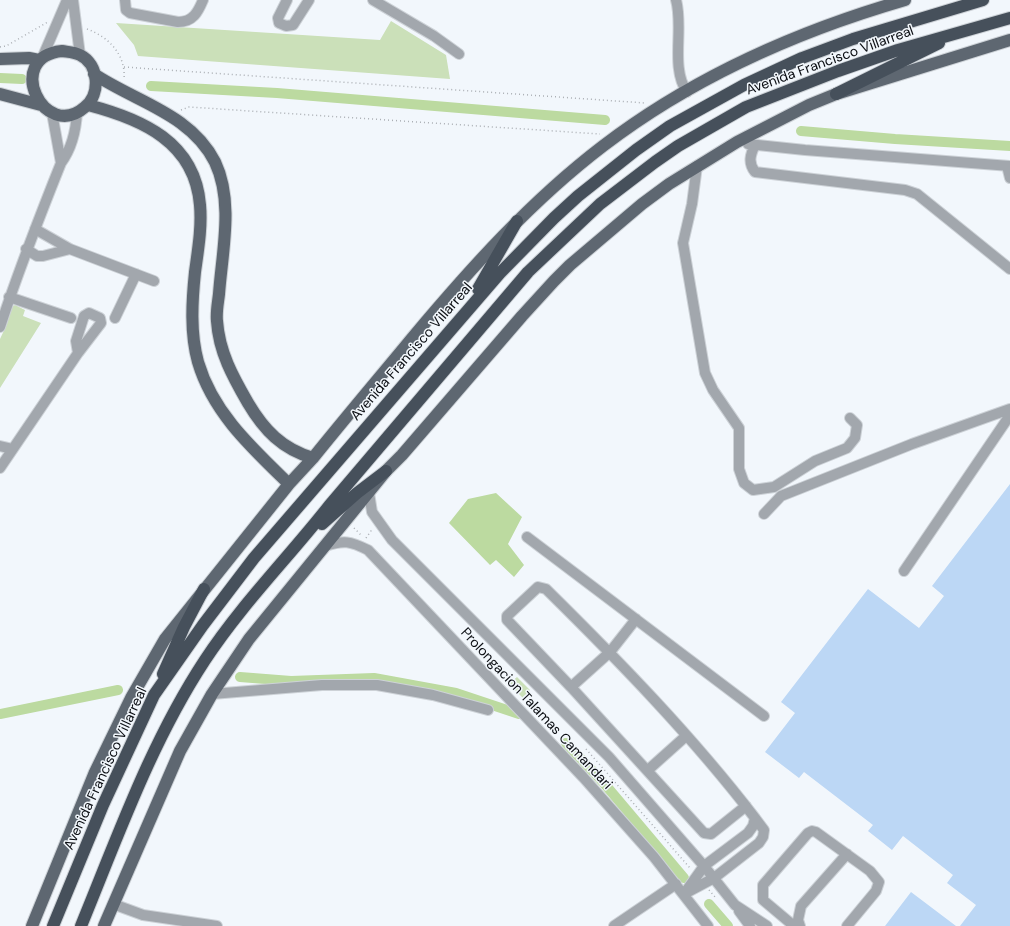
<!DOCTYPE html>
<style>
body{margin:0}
canvas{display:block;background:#f2f7fc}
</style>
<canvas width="1010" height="926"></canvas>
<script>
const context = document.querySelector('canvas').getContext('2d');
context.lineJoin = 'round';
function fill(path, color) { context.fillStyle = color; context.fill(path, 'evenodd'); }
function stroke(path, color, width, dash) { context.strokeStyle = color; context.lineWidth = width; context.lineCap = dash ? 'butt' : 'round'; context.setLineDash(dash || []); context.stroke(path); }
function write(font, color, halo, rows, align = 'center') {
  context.font = font + ' "DM Sans",sans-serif'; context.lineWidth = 3; context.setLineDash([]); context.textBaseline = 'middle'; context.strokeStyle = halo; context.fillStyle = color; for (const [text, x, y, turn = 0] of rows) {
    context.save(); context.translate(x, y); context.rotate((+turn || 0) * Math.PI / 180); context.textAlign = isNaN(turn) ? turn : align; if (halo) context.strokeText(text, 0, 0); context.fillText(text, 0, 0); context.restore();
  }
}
const green = new Path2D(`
 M391,21l55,34 4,24 -312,-23 -4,-11 -18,-22 264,17z
 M15,305l10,5 -2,6 18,7 -41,65v-49l7,-15 3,-16z
 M517,677l13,13 -7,8 -14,-14z`);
const water = new Path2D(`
 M496,493l26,24 -14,27 16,21 -10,12 -18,-17 -6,5 -41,-42 19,-24z`);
const canal = new Path2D(`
 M0,78l22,1
 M151,86l126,7 328,27
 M801,131l94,8 115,7
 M240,677l51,4 83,-3 82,15 63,21
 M0,714l118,-24
 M566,743l37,39 81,96
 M709,904l19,22`);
const building = new Path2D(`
 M1010,484v442h-50l16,-21 -29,-22 6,-8 -50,-39 -11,14 -24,-19 5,-6 -69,-53 -5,6 -34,-26 30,-39 -14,-11 87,-113 51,39 25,-32 -12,-10z
 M911,892l45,34h-71z`);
const path = new Path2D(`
 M87,29c22,8 39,26 37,50
 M0,47l6,-1 42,-24
 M124,67l521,36
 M181,110l8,-3 411,27
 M354,528l7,7
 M366,538l5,-7 3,1
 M586,749l104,119
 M709,890l6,7`);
const minor = new Path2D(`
 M73,0l7,55
 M125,0l1,10 4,3 48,9c15,0 20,-10 25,-22
 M287,0l-9,18 1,5 7,3 7,-1 16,-25
 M373,0l61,36 25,18
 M676,0c8,28 -6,68 11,92
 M43,56l24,-56
 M52,113l9,50
 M748,144l57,6 205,16
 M755,145c-5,10 -7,18 0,27l150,18 12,4 93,75
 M697,166l-5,38 -9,39 22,130 8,17 26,38v41l5,14 9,7 21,-3 41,-26 32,-13 8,-10 2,-13 -7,-7
 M1007,166l3,12
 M35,229l35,20
 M26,249l11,7h6l27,-7 84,32
 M9,297l62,21
 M115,318l21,-44
 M0,327c18,-55 39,-109 61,-164 11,-15 15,-31 16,-51
 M0,446l13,3
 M0,468l78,-115 23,-30 -1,-5 -11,-5 -5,3 -8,25 2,12
 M369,493l3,19 20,28 217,217 95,109 31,39 32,21
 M764,514l17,-18 131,-52 98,-35
 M527,537l237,179
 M325,546c19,-6 25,-5 43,4l215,227 71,80 54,69
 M904,571l106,-156
 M571,687l39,-35 26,-33
 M212,694l110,-9h55l56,10 55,15
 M648,770l38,-34
 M746,806l-35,28 -7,-1 -133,-146 -62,-65 -2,-2v-4l31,-29 8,2c73,72 146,147 209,229
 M755,818l9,12 -1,7 -4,6 -45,35 -30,16 20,-28 44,-33 5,-7z
 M113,904l30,11 74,11
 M739,911l11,15
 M614,926l62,-42
 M794,926l-31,-26v-15l45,-52 4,-2 4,1 54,39 9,11 -3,9 -29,35
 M800,926l-2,-6 3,-14 46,-52`);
const major = new Path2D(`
 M62,51c6,1 12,1 18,4 19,9 21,39 5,52 -41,36 -82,-50 -23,-56z
 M0,59l29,-1 10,2
 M94,74c42,28 97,40 121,88 19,40 7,90 4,132 -1,9 -3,18 -2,27 2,31 16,56 31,82 16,27 34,46 65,55
 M0,94l41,11
 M88,105c54,14 107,37 112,100 2,22 -2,45 -5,67 -3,29 -5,61 3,90 15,51 54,86 91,122
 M32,926l63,-154 36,-74 34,-59 124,-155 24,-26c33,-41 67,-81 100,-121 58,-69 118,-136 190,-191 89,-68 195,-115 302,-146
 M104,926l76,-175 32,-57 37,-55 137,-168 16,-16 120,-139 32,-35 16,-16 72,-61 27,-20 68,-42 72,-37 27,-11 174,-54`);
const highway = new Path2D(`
 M836,94l103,-51
 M478,289l39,-68
 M322,524l35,-31 29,-22
 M163,674l21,-47 20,-38
 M53,926l50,-121 51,-110 49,-70 51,-67 246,-285 54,-55 24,-22 58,-46 34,-24 74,-41 58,-27 51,-19 130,-39
 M81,926c37,-90 70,-184 124,-266 36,-55 83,-102 124,-154l199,-234 72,-68 55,-42 23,-16 68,-39 92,-36 60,-21 112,-32`);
const streetNames = [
 ["Avenida Francisco Villarreal",830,61,-20],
 ["Avenida Francisco Villarreal",412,352,-49],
 ["Prolongacion Talamas Camandari",536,709,47],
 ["Avenida Francisco Villarreal",106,769,-65]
];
fill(green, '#cbe0b9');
fill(water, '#bcdaa0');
stroke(canal, '#bcdaa0', 10);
fill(building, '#bcd7f5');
stroke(minor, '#cdd2d7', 12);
stroke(major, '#cdd2d7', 14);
stroke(highway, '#cdd2d7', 14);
stroke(path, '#abafb4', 1.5, [1, 3]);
stroke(minor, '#a2a7ad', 10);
stroke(major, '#5e6771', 12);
stroke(highway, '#46505b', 12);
write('14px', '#0a0d12', '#f2f7fc', streetNames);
</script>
